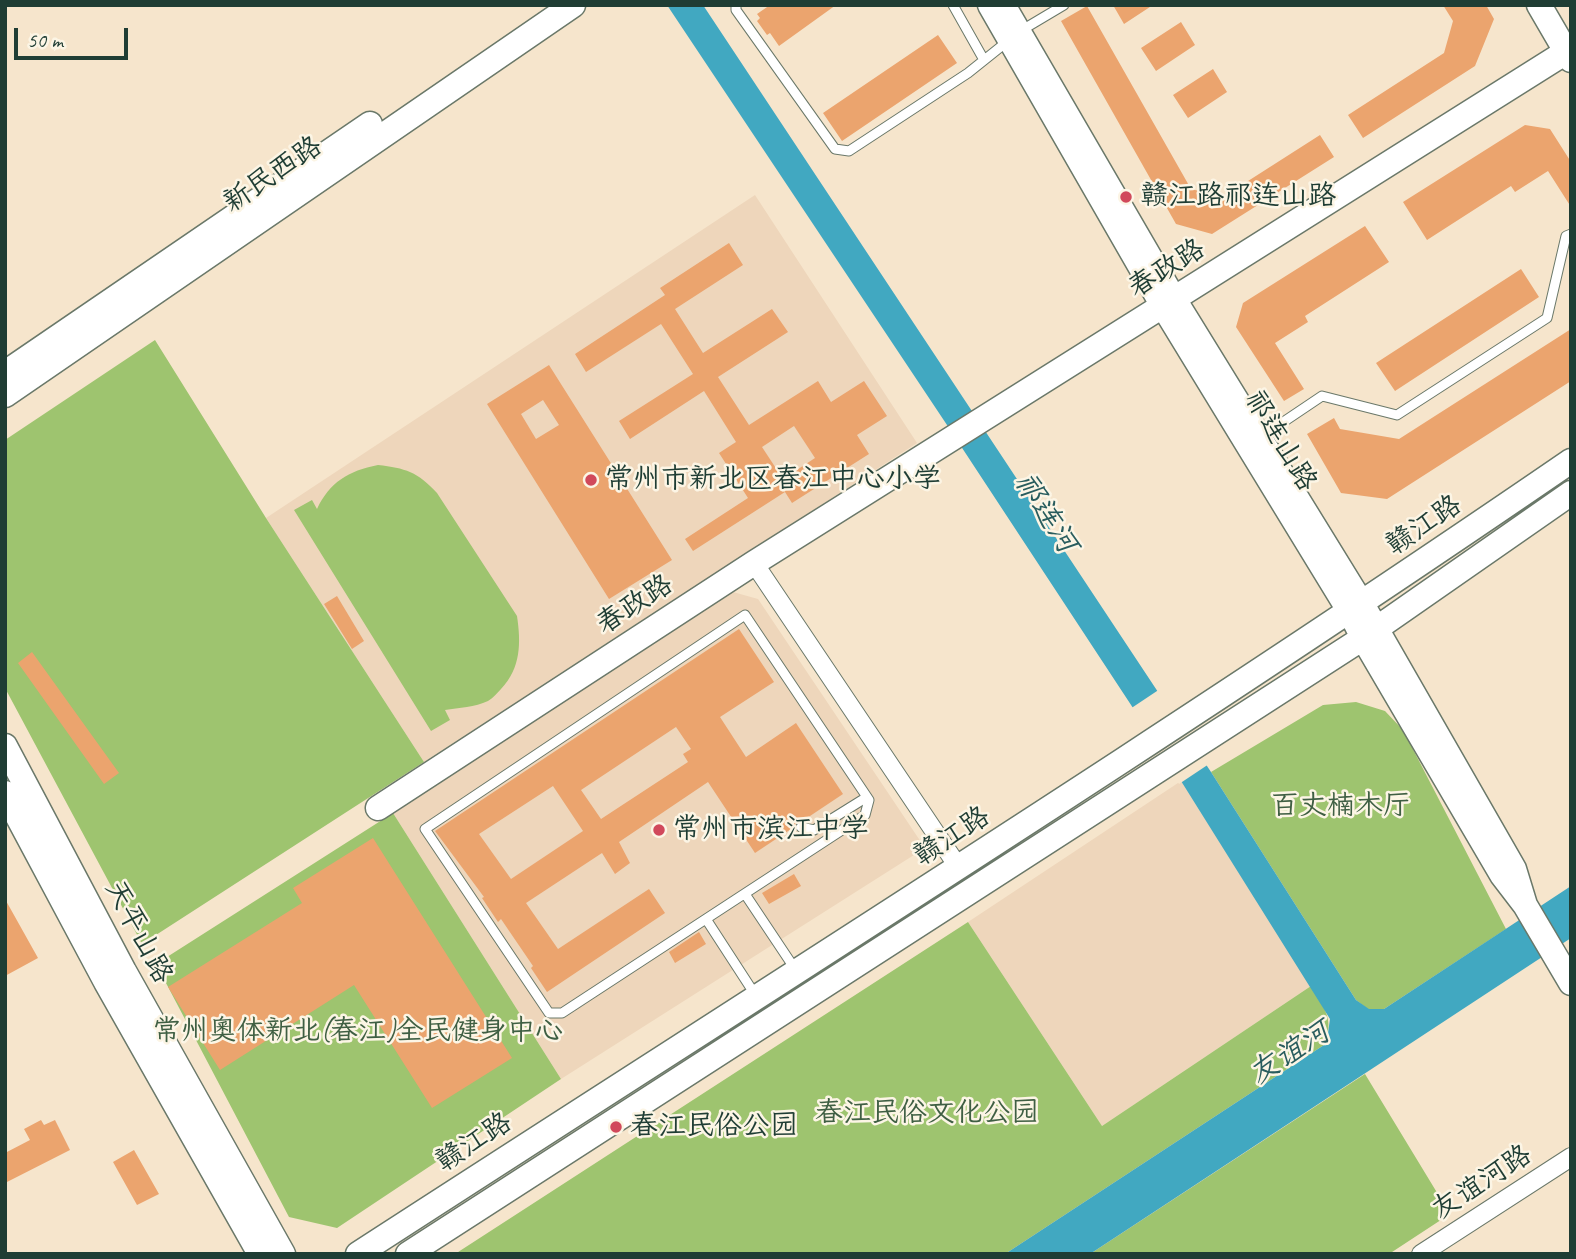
<!DOCTYPE html>
<meta charset="utf-8">
<style>
body{margin:0}
#map{position:relative;width:1576px;height:1259px;overflow:hidden;background:#f6e5cc;font-family:Caveat,sans-serif}
canvas{display:block}
.frame{position:absolute;inset:0;border:7px solid #1f3d34;pointer-events:none}
.scale{position:absolute;left:14px;top:28px;width:114px;height:32px;box-sizing:border-box;border:4px solid #1f3d34;border-top:0;padding-left:9px;font-size:21px;line-height:24px;white-space:nowrap;color:#1f3d34;-webkit-text-stroke:5px #fcf5e5;paint-order:stroke}
</style>
<div id="map">
<canvas width="1576" height="1259"></canvas>
<div class="frame"></div>
<div class="scale">50 m</div>
</div>
<script>
const context = document.querySelector('canvas').getContext('2d');
context.lineJoin = 'round';
function fill(path, color) { context.fillStyle = color; context.fill(path, 'evenodd'); }
function stroke(path, color, width, dash) { context.strokeStyle = color; context.lineWidth = width; context.lineCap = dash ? 'butt' : 'round'; context.setLineDash(dash || []); context.stroke(path); }
function write(font, color, halo, rows, align = 'center') {
  context.font = font + ' Caveat,"LXGW WenKai TC",sans-serif'; context.lineWidth = 5; context.setLineDash([]); context.textBaseline = 'middle'; context.strokeStyle = halo; context.fillStyle = color; for (const [text, x, y, turn = 0] of rows) {
    context.save(); context.translate(x, y); context.rotate((+turn || 0) * Math.PI / 180); context.textAlign = isNaN(turn) ? turn : align; if (halo) context.strokeText(text, 0, 0); context.fillText(text, 0, 0); context.restore();
  }
}
const built = new Path2D(`
 M755,195l162,248 -493,319 -158,-244z
 M733,592l25,7 167,249 -364,231 -168,-266z
 M1181,781l130,205 -209,140 -134,-204z`);
const green = new Path2D(`
 M155,340l111,178 158,244 -282,182 -137,-256v-248z
 M378,465c27,3 40,7 59,28l80,123c4,27 4,52 -16,73 -4,4 -8,9 -13,12 -13,6 -29,7 -43,9l5,10 -19,11 -137,-221 18,-10 5,9c13,-27 31,-38 61,-44z
 M1356,702l29,9 18,19 103,199 -122,80 -15,1 -13,-10 -145,-228 112,-67z
 M393,813l168,266 -224,149 -48,-11 -133,-253z
 M968,922l134,204 209,-140c13,23 24,32 13,59l-319,209h-550z
 M1365,1074l85,140 -61,40h-299z`);
const water = new Path2D(`
 M667,5h36l508,767 145,228 13,9h15l187,-123v52l-481,316h-85l319,-209 4,-12 2,-14 -149,-238 -234,-356z`);
const pier = new Path2D(`
 M1160,689l49,75 -30,20 -49,-75z`);
const building = new Path2D(`
 M770,5h66l-57,41 -9,-13 -3,2 -10,-14 3,-3 -3,-4z
 M1113,5h40l-29,19z
 M1443,5h43l8,14 -19,47 -112,72 -15,-23 96,-62 9,-32z
 M1087,6l104,183 32,8 97,-62 14,22 -122,77 -36,-10 -115,-203z
 M1181,22l14,23 -39,26 -15,-23z
 M938,35l19,28 -115,78 -19,-28z
 M1213,69l14,23 -39,26 -15,-23z
 M1525,125l25,4 21,33v45l-23,-36 -33,21 -4,-6 -84,54 -24,-38z
 M1365,226l24,36 -84,54 3,6 -33,21 29,46 -20,12 -48,-74 7,-24z
 M729,243l14,22 -68,44 28,44 69,-44 16,23 -70,45 31,48 69,-44 13,21 33,-21 23,35 -30,19 12,19 -77,49 -7,-11 -92,59 -8,-12 63,-41 -29,-45 17,-11 -32,-51 -74,48 -11,-18 74,-47 -32,-50 -75,48 -11,-18 90,-59 -5,-7zM794,426l21,32 -32,21 -21,-32z
 M1521,269l18,28 -144,94 -19,-28z
 M1571,329v52l-184,118 -46,-6 -34,-59 27,-16 6,11 59,10z
 M549,365l123,195 -63,39 -122,-195zM543,400l16,25 -23,14 -15,-25z
 M337,596l27,45 -12,8 -28,-45z
 M739,629l35,53 -54,35 26,40 50,-34 47,71 -39,26 -8,2 -2,5 -39,26 -47,-71 -89,60 11,21 -15,11 -13,-21 -76,50 32,46 91,-60 16,24 -118,79 -16,-24 2,-2 -32,-47 -3,3 -16,-24 2,-1 -49,-66zM676,727l15,22 -8,5 5,8 -87,57 -20,-29zM553,786l30,45 -72,48 -32,-45z
 M32,652l87,121 -15,11 -86,-121z
 M373,838l139,220 -80,50 -78,-123 -134,85 -52,-83 134,-84 -9,-15z
 M794,874l7,12 -32,18 -7,-11z
 M5,899l33,59 -33,18z
 M699,932l7,12 -31,19 -6,-11z
 M41,1120l3,5 11,-5 15,30 -65,33v-30l25,-13 -6,-11z
 M134,1150l25,44 -22,11 -24,-43z`);
const lane = new Path2D(`
 M736,5v5l99,139 14,2 119,-78 40,-32
 M953,5l31,55
 M1022,30l42,-25
 M1261,437l61,-41 75,19 150,-97 19,-82 5,-2
 M745,615l122,182 2,3 -4,15 -303,198h-13l-124,-184z
 M801,827l13,3 53,-33
 M745,894l50,75
 M706,919l50,77`);
const street = new Path2D(`
 M754,563l205,305
 M1421,1254l150,-97`);
const secondary = new Path2D(`
 M990,5l173,301 187,306 13,26 139,237 23,30 -11,-36 -152,-265 -188,-305 -171,-294
 M1539,5l32,55
 M5,373l365,-249
 M5,395l568,-390
 M5,746l119,225 159,283
 M5,793l101,189 154,272
 M378,808l376,-245 812,-511
 M1525,905l46,78
 M358,1254c406,-263 815,-520 1213,-793
 M408,1254l955,-616 208,-145`);
const markers = [
 [1126,197,7,"#d1495b"],
 [591,480,7,"#d1495b"],
 [659,830,7,"#d1495b"],
 [616,1127,7,"#d1495b"]
];
const streetNames = [
 ["新民西路",273,175,-34],
 ["春政路",1167,269,-32],
 ["祁连山路",1280,441,59],
 ["赣江路",1424,526,-34],
 ["春政路",635,605,-33],
 ["赣江路",952,837,-33],
 ["天平山路",138,932,62],
 ["赣江路",474,1143,-33],
 ["友谊河路",1482,1183,-33]
];
const poiNames = [
 ["赣江路祁连山路",1140,197],
 ["常州市新北区春江中心小学",605,480],
 ["常州市滨江中学",673,830],
 ["春江民俗公园",630,1127]
];
const parkNames = [
 ["百丈楠木厅",1341,807],
 ["常州奥体新北(春江)全民健身中心",358,1032],
 ["春江民俗文化公园",927,1114]
];
const waterNames = [
 ["祁连河",1045,513,57],
 ["友谊河",1290,1054,-33]
];
fill(built, '#eed6bb');
fill(green, '#9ec46f');
fill(water, '#41a8c1');
fill(pier, '#f6e5cc');
fill(building, '#eba46e');
stroke(lane, '#6a7869', 11);
stroke(street, '#6a7869', 20);
stroke(secondary, '#6a7869', 27);
stroke(lane, '#fff', 9);
stroke(street, '#fff', 18);
stroke(secondary, '#fff', 24);
for (const [x, y, r, color] of markers) { const dot = new Path2D(); dot.arc(x, y, r, 0, 2 * Math.PI); context.fillStyle = color; context.fill(dot); stroke(dot, '#fcf5e5', 2.5); }
write('28px', '#1f3d34', '#fcf5e5', streetNames);
write('28px', '#1f3d34', '#fcf5e5', poiNames, 'left');
write('28px', '#3f5f43', '#fcf5e5', parkNames);
write('italic 30px', '#295d5e', '#fcf5e5', waterNames);
</script>
